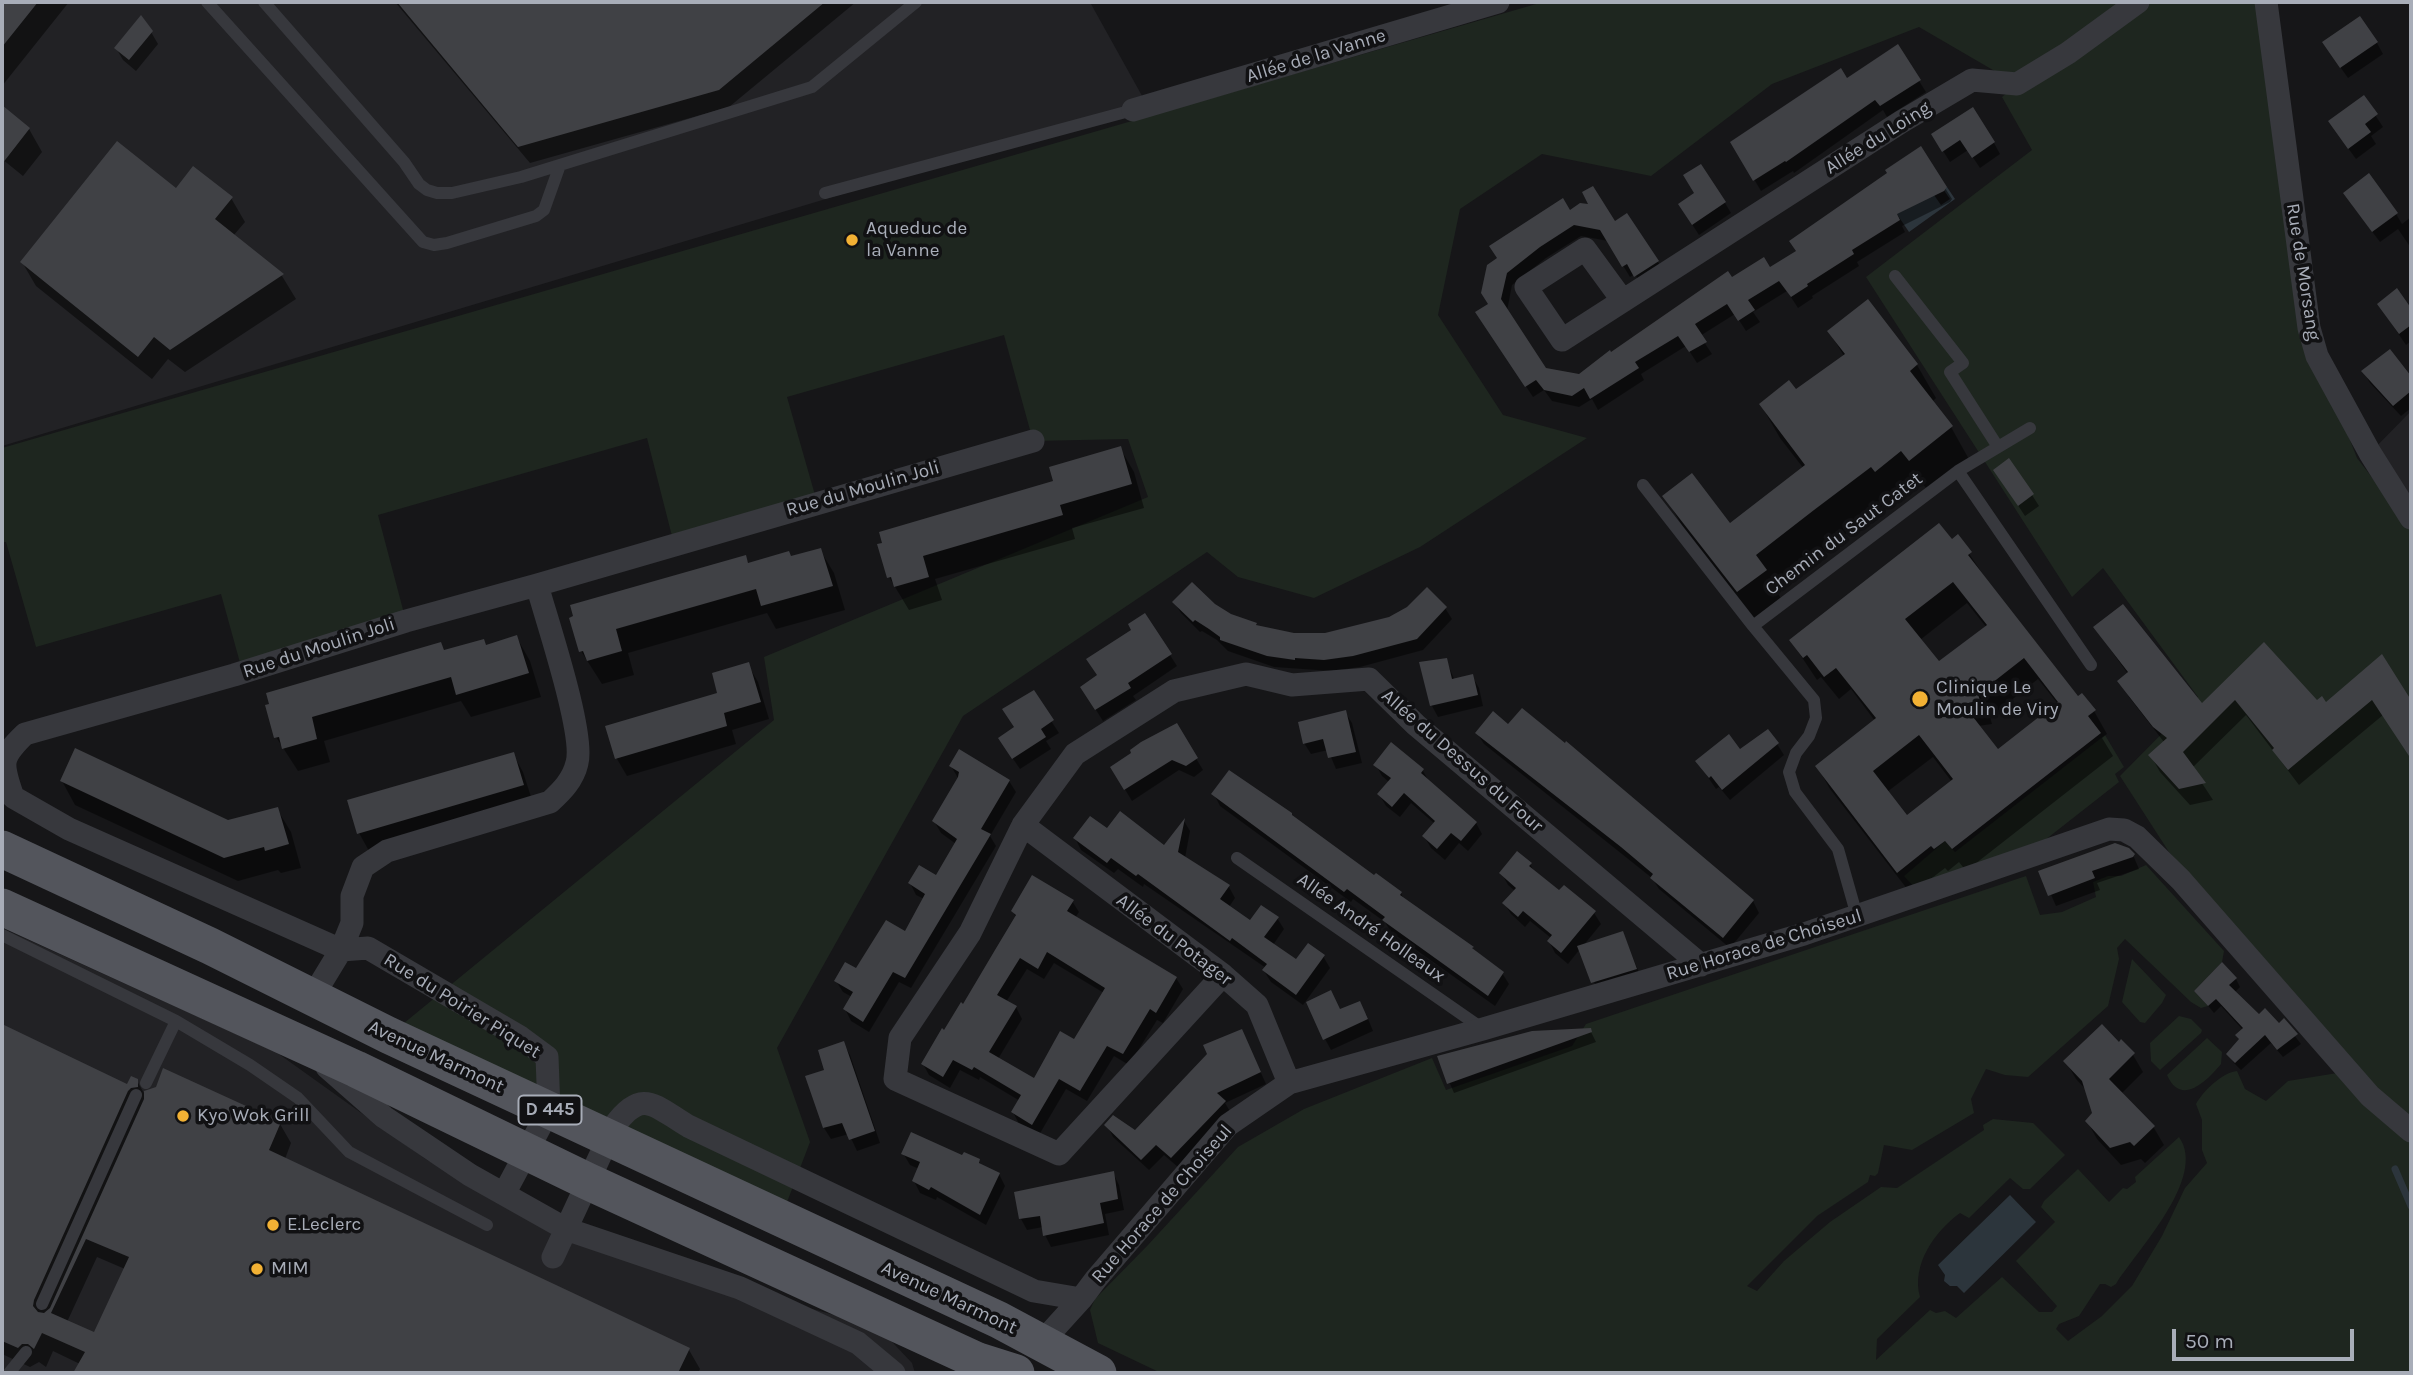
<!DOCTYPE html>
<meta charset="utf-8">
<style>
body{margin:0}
#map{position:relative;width:2413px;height:1375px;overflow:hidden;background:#161618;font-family:Karla,sans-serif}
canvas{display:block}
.frame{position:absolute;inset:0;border:4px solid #a8adb8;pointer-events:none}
.scale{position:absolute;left:2172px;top:1329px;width:182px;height:32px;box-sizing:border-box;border:4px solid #a8adb8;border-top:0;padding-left:9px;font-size:21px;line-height:24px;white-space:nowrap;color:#a8adb8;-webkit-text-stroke:5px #111113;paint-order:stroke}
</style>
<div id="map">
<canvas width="2413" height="1375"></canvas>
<div class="frame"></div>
<div class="scale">50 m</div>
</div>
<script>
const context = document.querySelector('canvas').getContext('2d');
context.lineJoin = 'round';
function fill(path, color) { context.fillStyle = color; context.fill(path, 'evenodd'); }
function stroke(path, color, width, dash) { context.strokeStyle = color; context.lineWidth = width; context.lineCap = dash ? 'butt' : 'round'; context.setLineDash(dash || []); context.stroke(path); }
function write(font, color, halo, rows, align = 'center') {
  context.font = font + ' Karla,sans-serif'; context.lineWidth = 7; context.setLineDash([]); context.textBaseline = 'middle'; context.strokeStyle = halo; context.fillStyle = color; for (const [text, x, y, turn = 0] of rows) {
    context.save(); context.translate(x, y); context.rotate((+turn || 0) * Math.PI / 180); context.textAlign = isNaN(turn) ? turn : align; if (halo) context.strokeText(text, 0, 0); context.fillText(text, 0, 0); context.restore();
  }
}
const built = new Path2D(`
 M2,2h1090l-1,2 55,99 -1144,343z
 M2411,411v95l-41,-53z
 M2,928l274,124 151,108 192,96 259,71 34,36 3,10h-913z`);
const green = new Path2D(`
 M1543,2h723l51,354 40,102 54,70v845h-1250l-63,-30 -8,-33 5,-11 53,-54 90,-98 66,-38 128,-51 14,32 126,-44 14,-22 440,-148 14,39 22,-3 34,-15 -3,-15 15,-6h13l25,-11 78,86 -2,11 -28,29 14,15 -7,2 -10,-6 -66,-63 -8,9 2,11 -11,47 -80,71 -23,-2 -19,-6 -15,30 3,14 -62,37 -28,-5 -6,28 -3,3 -5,-1 -2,7 -51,34 -70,70 10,5 27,-30 46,-39 51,-35 16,1 87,-58 -1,-5 10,-6 40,4 32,32 -35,34h-7l-13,-11 -41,40 -9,-5c-25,18 -49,52 -40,84l-43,42 -1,21 54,-50 6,3 9,-2 11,7 46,-41 37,35h13l5,-6 -41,-45 39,-39 -14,-15 3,-6 34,-32 31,33 14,-14 4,1 9,-7 -1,-5 44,-40c29,41 -43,114 -63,147l-5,3 -6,-3h-5l-21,32 -20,8 -3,5 12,12 34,-25 30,-30 30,-50 23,-48 22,-25 -5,-13v-30l-6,-16c7,-13 27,-32 41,-33l8,18 21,12 22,-20 68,-11 -187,-218 -49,-76 78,-79 -95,-129 -31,29 -206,-320 166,-127 -30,-53 15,-13 -98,-57 -147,57 -121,92 -109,-22 -82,55 -22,106 65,100 84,23 -167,109 -106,51 -76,-21 -31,-25 -244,164 -186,332 33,94 -26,68 -386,-182 376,-308 -10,-63 384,-160 -20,-58 -95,2 -29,-106 -217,62 30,105 -143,42 -27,-106 -269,77 28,106 -164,49 -21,-76 -185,53 -30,-105h-4v-94z
 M2105,735l19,32 -9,7 4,8 -74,58 -132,46 -9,-10 41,-35 10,11z
 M2132,959l34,36 -4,8 -17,20 -5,-1 -18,-20z
 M2179,1016l12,3 11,11 -1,3 -41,37 -9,-9 -1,-18z
 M2207,1038l15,14 -1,12c-14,17 -40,43 -54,11z`);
const water = new Path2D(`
 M1877,185l57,10 7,10 9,-6 -7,-10 4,-2 8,12 -46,33z
 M2010,1195l26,27 -72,71 -7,-7h-7l-6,-5 1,-6 -7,-10z`);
const shadow = new Path2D(`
 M2,2h67l-67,84z
 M395,2h461l-127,105 -199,56z
 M151,32l7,12 -22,27 -13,-11 -7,-12z
 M2377,43l6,11 -35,24 -17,-24z
 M1847,80l72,1 7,11 -39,25 -4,-7 -89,63 -1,-2 -32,20 -29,-49z
 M2364,98l19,29 -12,9 5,8 -20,15 -19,-26z
 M2,108l27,21 13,23 -19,24 -21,-17z
 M1933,135l61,8 6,11 -20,14 -12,-18 -18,12z
 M1945,188l7,11 -2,3 -48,24 3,6 -48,30 2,4 -47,30 1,2 -15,10 -11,-17 -34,21 7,10 -14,9 -11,-17 -35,22 12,18 -15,9 -11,-17 -45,28 3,6 -46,30 -6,-11 -13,8 -27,-6 -8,-11 -11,7 -49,-74 5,-18 -6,-12 86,-81 46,11 43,39 6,11 -22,14 -7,-13 -5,3 -22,-36 -27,-5 -35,22 -34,27 -5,26 38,58 34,7 153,-96 38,-10z
 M176,190l55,8 14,24 -12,14 49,40 14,23 -111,73 -17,-13 -16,20 -116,-93 -14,-24z
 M1696,194l29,9 6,10 -32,22 -13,-20z
 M2352,205l44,9 6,10 9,-7v31l-13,-19 -18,13z
 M2397,291l14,20v30l-5,4 -27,-40z
 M1868,302l49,63 19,33 -4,4 19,25 19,34 -40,32 -8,-10 -27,21 -3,-5 -117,89 9,16 -26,20 -74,-95 -19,-33 65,29 74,-56 -24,-31 -19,-33 35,-13 48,-36 -15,-25z
 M2389,351l22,27v30l-10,8 -31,-33 -7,-12z
 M1120,448l14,24 10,36 -72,20 3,11 -140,40 7,21 -33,10 -20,-33 -10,-32 176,-63z
 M2002,481l30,14 7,11 -14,10z
 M1958,537l26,39 94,122 4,-3 12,16 13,23 -5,4 11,18 -147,115 -7,-9 -11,9 -3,-3 -34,26 -81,-105 -13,-23 58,-45 -24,-32 -12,10 -18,-22 -4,3 -26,-39zM1967,603l20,25 -49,36 -18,-24zM2038,679l20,25 -60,47 -20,-25 14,-2 -2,-7zM1933,757l19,25 -45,36 -20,-26z
 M820,550l14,23 11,37 -69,19 -9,-16 -139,40 6,22 -32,9 -21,-33 -10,-32 174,-62 4,7 42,-6z
 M1174,602l40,3 16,11 26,8 2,4 55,8 132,-28 7,11 -29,31 -63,17 -29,4 -57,-4 -46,-16 -11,-11 -15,-9 -2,1 -19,-19z
 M1145,616l32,50 -44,30 3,4 -33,21 -14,-22 10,-23z
 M2095,628l107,78 62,-61 53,58 9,2 56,-48 29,47v54l-28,-43 -84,70 -53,-70 -54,53 21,32 -23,5 -30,-33 -9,-16 13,-14 -35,-45 -9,-16 8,-7z
 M517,638l13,23 11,36 -70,20 -10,-16 -137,40 6,21 -32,9 -22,-34 165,-93 4,7 41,-5z
 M1446,660l9,21 17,-5 7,12 4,18 -45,11 -6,-11z
 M748,665l10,17 11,37 -37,11 4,14 -109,32 -10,-17 -10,-32 112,-33z
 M1033,693l26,40 -13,8 5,8 -31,20 -13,-19z
 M1345,712l7,11 10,40 -26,6 -8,-19 -17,4 -7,-11z
 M1176,725l27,45 -9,7 -15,-7 -47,31 -20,-33z
 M1477,733l276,168 6,12 -29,35 -71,-59 -7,-11 -168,-134z
 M1777,744l7,11 -54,45 -11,-13 -3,2 -19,-28z
 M513,754l10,18 10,31 -164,48 -10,-18z
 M1376,765l47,6 7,12 46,40 6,11 -14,17 -9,-8 -14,17 -14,-12 -7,-12 11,-12 -24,-21 -11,14 -14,-11 -7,-12 10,-12 -7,-6z
 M951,766l58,15 7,11 -26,44 6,10 -85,142 -12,-6 -30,50 -18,-11 -6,-12 7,-12 -9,-5 -7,-11 21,-10 48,-37 19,-35 -8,-4 -6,-12 26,-6 20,-33 -15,-11 -7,-12 24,-43z
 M62,781l165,41 50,-13 14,23 10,36 -20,5 -3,-3 -40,11 -163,-76z
 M1214,794l161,83 26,16 3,7 68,48 30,25 7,11 -14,22 -104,-74 -6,-10 -32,-23 -2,3 -131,-96z
 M1184,821l6,10 -5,27 44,29 6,11 -6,9 21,16 27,-5 7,11 -11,16 24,16 26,-5 7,12 -27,37 -32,-23 -7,-11 2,-3 -122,-84 -1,3 -25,-18 -4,4 -33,-23 -6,-12 32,-8 58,18z
 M2133,855l6,14 -42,14 3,7 -44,16 -15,-34z
 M1530,864l5,9 25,20 34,20 7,11 -18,22 40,-13 19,47 -43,13 -19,-44 -12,15 -13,-11 -6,-12 2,-3 -21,-17 -5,6 -14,-13 -7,-11 11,-12 -7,-6 -6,-11z
 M1072,901l7,11 -4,6 101,60 7,11 -20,34 -6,-3 -28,45 -15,-9 -27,45 -21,-12 -27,46 -20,-11 -6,-12 7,-11 -40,-24 -1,3 -19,-10 -10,18 -21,-13 -6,-11 41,-58 52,-88 -3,-7zM1054,963l50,30 -30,48 -40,39 -36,-21 24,-40 -6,-12 -10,-5 21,-33 17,10z
 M2236,979l4,8 -5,5 25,25 19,8 4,-4 18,23 -18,13 -12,-14 -30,27 -7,-7 -5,-8 11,-14 3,-11 -22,-24 -7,7 -18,-22z
 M1340,1011l26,3 7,17 -42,19 -6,-11z
 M2,1026l126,60 9,-5 7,12 136,31 11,19 -6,16 404,191 11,19 -2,4h-623l5,-9 -27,-13 -7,16 -7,-5 -9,5 -28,-13zM97,1257l28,12 -30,66 -28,-13z
 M1590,1030l6,12 -142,51 -15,-35z
 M1247,1042l19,42 -41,19 6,10 -52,55 -15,-13 -15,15 -36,-33 -6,-12 28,7z
 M843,1043l7,12 30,88 -23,8 -8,-17 -18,5 -7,-11 -17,-51 19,-6z
 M2119,1044l14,11 10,17 -22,22 33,34 10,17 -19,18 -4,-4 -20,6 -24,-26 -10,-18 7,-8 -7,-22 -11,-12 -10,-17z
 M903,1153l76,8 3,6 17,7 6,12 -19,39 -49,-28 -1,3 -16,-7 -6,-12 5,-12 -9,-4z
 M1113,1173l6,12 5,25 -19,4 4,21 -58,12 -6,-12 -2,-8 -16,3 -6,-11z`);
const stream = new Path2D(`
 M2395,1169l16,37`);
const building = new Path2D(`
 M2,2h36l-36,45z
 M397,2h428l-106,88 -201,57z
 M141,15l12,16 -24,29 -15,-12z
 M2360,16l18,26 -38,26 -18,-26z
 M1898,44l23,36 -41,26 -5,-6 -89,62 -1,-1 -32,20 -23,-39 111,-74 6,10z
 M2364,95l14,19 -13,10 6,8 -23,17 -20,-28z
 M2,105l28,23 -28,36z
 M1973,107l22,35 -23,16 -12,-18 -18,12 -11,-18z
 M117,141l59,47 17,-22 40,31 -18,22 69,55 -114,76 -16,-13 -16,20 -118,-95z
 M1921,146l26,41 -3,4 -47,23 3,6 -48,30 2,4 -47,30 1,2 -17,11 -12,-16 -31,19 7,10 -17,11 -11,-17 -32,20 12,18 -18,10 -11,-16 -43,26 4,6 -49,31 -6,-11 -12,8 -28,-6 -8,-10 -11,7 -50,-75 13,-8 -7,-11 6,-28 10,-7 -8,-12 74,-48 7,12 10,-7 8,1 -6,-12 11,-6 22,35 12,-8 32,48 -25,16 -7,-13 -5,3 -22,-37 -26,-5 -34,22 -33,26 -6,26 45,69 33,6 31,-24 1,2 117,-81 4,6 32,-20 6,10 26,-16 -7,-10 98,-68 -2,-3z
 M1701,164l25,38 -34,23 -14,-21 16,-11 -11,-18z
 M2369,173l29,40 -26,19 -29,-39z
 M2397,288l14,20v17l-12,9 -22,-30z
 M1868,299l50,65 -8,7 43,55 -44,35 -8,-10 -26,21 -4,-5 -57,43 -58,45 11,15 -30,22 -75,-96 30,-23 38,50 75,-58 -46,-61 30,-24 7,9 49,-35 -18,-23z
 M2390,349l21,27v15l-18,15 -32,-35z
 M1121,446l11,38 -72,21 3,10 -140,41 6,21 -35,10 -3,-10 -4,1 -10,-34 5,-1 -3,-11 174,-51 -4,-14z
 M2009,458l25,36 -16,12 -25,-36z
 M1939,523l13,16 6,-5 14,18 -4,3 110,141 4,-3 14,17 -8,6 13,17 -149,116 -7,-8 -11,8 -3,-3 -34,27 -82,-107 61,-48 -40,-50 -12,9 -17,-22 -4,3 -14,-18zM1953,582l34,43 -48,36 -34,-42zM2024,658l34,44 -60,47 -35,-45 17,-3 -2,-7zM1919,735l34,44 -46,36 -34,-44z
 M821,548l12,38 -72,20 -5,-17 -140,40 6,22 -35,10 -4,-10 -4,1 -10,-34 4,-2 -3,-11 176,-50 2,8 41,-12 2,5z
 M1192,582l23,22 16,10 26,9 -1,2 38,8h31l64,-16 18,-10 20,-20 20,20 -30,32 -64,17 -29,4 -29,-2v2l-28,-4 -47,-16v-3l-11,-8 -14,-9 -2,2 -21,-20z
 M2123,604l79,99 62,-61 53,58 5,-4 4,6 56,-48 29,46v59l-39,-59 -84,70 -16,-20 2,-2 -39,-48 -52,52 23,31 -27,6 -31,-34 19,-17 -14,-11 -36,-46 11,-9 -35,-45z
 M1145,613l27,41 -44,29 3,5 -36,22 -15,-23 17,-12 -11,-16 45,-29 -3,-6z
 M517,635l12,38 -73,22 -5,-18 -139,40 5,22 -35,10 -3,-12 -5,1 -9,-33 4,-1 -3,-11 175,-51 3,8 40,-11 2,6z
 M1447,658l5,21 21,-5 5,21 -48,11 -11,-44z
 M749,662l12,40 -37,11 3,13 -112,33 -10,-33 112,-33 -5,-20z
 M1034,690l20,30 -13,9 5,8 -34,22 -14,-21 16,-11 -12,-18z
 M1522,708l43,35 1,-2 188,159 -31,38 -73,-60 3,-4 -32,-27 -146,-114 18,-22 15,13z
 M1346,710l10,42 -28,6 -5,-19 -20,5 -5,-22z
 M1177,723l21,35 -12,8 -14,-6 -48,30 -14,-23 21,-14 -1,-3 11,-8z
 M1768,729l11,14 -57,47 -11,-14 -2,2 -14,-17 34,-27 11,15z
 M1391,742l33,27 -3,4 56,49 -16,19 -10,-8 -14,16 -15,-13 13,-15 -31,-28 -12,14 -15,-13 14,-16 -18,-13z
 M75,748l153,72 50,-13 11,37 -24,7 -1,-4 -40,11 -164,-77z
 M959,749l51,31 -29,49 10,5 -86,144 -12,-6 -30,50 -20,-13 10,-17 -19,-11 11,-19 11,6 30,-48 19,11 20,-37 -17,-11 11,-18 17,10 21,-36 -25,-18 26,-44 1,-5 -10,-6z
 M514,752l10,33 -167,49 -10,-34z
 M1229,770l63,43v2l82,60 2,-2 26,19 -2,3 74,52 -2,1 32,24 -16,24 -106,-76 3,-3 -38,-28 -3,3 -133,-98z
 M1120,811l44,34 21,-27 -7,34 52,33 -10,14 30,21 11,-15 18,12 -15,20 32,22 12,-16 17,12 -29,40 -34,-25 5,-6 -35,-26 -2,3 -92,-67 -2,2 -25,-18 -4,5 -34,-25 17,-22 17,12z
 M2115,843l14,5 6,6 -2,3 -41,14 3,7 -47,18 -10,-25z
 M1517,851l15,12 -3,3 30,24 5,-5 32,26 -35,42 -14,-12 5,-6 -29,-24 -5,6 -16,-14 14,-15 -17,-15z
 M1032,875l42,25 -7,11 110,66 -21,36 -6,-4 -27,45 -16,-8 -27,45 -21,-12 -27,46 -21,-13 10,-17 -47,-28 -2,3 -19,-10 -10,17 -22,-13 21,-36 2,2 17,-28 2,2 32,-54 21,-35 -5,-4zM1047,952l58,36 -31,51 -14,-8 -26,47 -45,-26 28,-46 -20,-11 23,-37 18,11z
 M1623,931l14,38 -46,14 -14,-37z
 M2222,962l15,16 -8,7 30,29 6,-6 14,15 5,-5 14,16 -21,16 -12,-15 -30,28 -9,-9 13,-15 -4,-4 8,-7 -27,-29 -8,7 -14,-15z
 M1331,990l9,19 20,-8 8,18 -45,21 -17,-38z
 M2,1024l125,60 4,-8 7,3v8l-7,1 -3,3 -94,209 -1,6 5,6 6,1 6,-5 94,-209v-8l12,-4 7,-19 118,54 -12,28 421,198 -12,25h-605l12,-21 -43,-19 -8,16 -6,-5h-6l-4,4 -16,-7zM86,1239l43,18 -35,75 -43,-19z
 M2102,1024l17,18 2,-3 14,14 -26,26 46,47 -21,20 -4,-4 -20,6 -25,-27 7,-8 -10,-32 -19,-20z
 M1591,1028l1,4 -145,52 -10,-28 95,-25z
 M1242,1029l19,43 -44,21 9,8 -55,57 -15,-13 -15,15 -37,-35 9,-10 22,15 72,-76 -4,-9z
 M844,1041l31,90 -26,9 -7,-17 -19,5 -18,-52 19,-6 -6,-20z
 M911,1132l51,23 2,-3 16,7 -1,4 21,10 -20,42 -49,-28 -2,3 -17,-9 8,-19 -19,-8z
 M1114,1171l4,28 -18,4 4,20 -61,13 -3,-20 -21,3 -5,-27z`);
const lane = new Path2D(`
 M207,2l216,240 11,3 13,-2 89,-27 8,-6 16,-45
 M264,2l140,160 15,22 8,6 10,3h15l69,-16 291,-90 104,-85
 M825,193l308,-83
 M1895,276l68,87 -13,9 48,75
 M1958,471l72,-43
 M1643,485l110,141 61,74 2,18 -7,18 -13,17 -7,19 6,20 43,57 19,67
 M1753,626l205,-155 133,194
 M1237,858l246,171
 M2,935l174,86 74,44 48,33 51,54 138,73
 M146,1083l30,-62
 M42,1304l94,-209
 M9,1373l17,-21`);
const street = new Path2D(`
 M2266,2l43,326 8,28 53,97 41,65
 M1133,110l365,-108
 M1623,301l-38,-52 -59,38 36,53 339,-218 71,-42 45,4 51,-31 70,-51
 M1023,825l200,150 34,30 32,78
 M1223,975l-164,179 -164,-75 5,-41 70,-105 53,-108 52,-71 99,-63 72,-17 46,11 77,-6 47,46 285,240
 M313,996l28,-46 11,-27v-27l11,-29 24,-16 163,-49c12,-11 23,-22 27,-39 8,-29 -30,-142 -40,-178
 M327,1067l57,50 86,58 96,54 174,59 118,55 36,30
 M504,1194l45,-84 -2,-53 -27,-20 -152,-89 -27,2 -272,-121 -56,-32c-12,-34 -13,-39 12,-63l209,-59 172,-54 131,-36 496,-144
 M553,1257l61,-131c29,-38 39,-21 74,0l346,165 47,8
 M1041,1343l40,-44 15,-20 132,-154 61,-42 194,-54 321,-95 305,-105 15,1 13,7 44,43 189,216 41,35`);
const primary = new Path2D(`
 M2,849l208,97 178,89 611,285 99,53
 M2,907l354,162 231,112 391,180 38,12`);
const markers = [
 [852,240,7,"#f2b134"],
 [1920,699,9,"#f2b134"],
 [183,1116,7,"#f2b134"],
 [273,1225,7,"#f2b134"],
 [257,1269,7,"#f2b134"]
];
const shields = [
 [550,1110,63]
];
const shieldNames = [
 ["D 445",550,1110]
];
const streetNames = [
 ["Allée de la Vanne",1316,56,-17],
 ["Allée du Loing",1878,138,-32],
 ["Rue de Morsang",2303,272,81],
 ["Rue du Moulin Joli",863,489,-16],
 ["Chemin du Saut Catet",1844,534,-37],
 ["Rue du Moulin Joli",319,648,-18],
 ["Allée du Dessus du Four",1462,761,41],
 ["Allée André Holleaux",1371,928,35],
 ["Allée du Potager",1174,940,37],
 ["Rue Horace de Choiseul",1764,945,-17],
 ["Rue du Poirier Piquet",462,1006,32],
 ["Avenue Marmont",436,1057,25],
 ["Rue Horace de Choiseul",1162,1204,-49],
 ["Avenue Marmont",949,1298,25]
];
const poiNames = [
 ["Aqueduc de",866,229],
 ["la Vanne",866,251],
 ["Clinique Le",1936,688],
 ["Moulin de Viry",1936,710],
 ["Kyo Wok Grill",197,1116],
 ["E.Leclerc",287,1225],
 ["MIM",271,1269]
];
fill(built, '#222225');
fill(green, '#1e261f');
fill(water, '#2c353c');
fill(shadow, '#0007');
stroke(stream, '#2c353c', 7);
fill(building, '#404145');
stroke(lane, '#37383d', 12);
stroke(street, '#37383d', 23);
stroke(primary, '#53555c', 37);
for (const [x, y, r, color] of markers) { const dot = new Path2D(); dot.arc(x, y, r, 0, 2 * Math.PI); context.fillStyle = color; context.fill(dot); stroke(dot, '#111113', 2.5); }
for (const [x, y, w] of shields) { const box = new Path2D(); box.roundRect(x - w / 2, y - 14.5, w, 29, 5); context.fillStyle = '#111113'; context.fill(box); stroke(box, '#a8adb8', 2); }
write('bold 18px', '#a8adb8', null, shieldNames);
write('19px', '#a8adb8', '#111113', streetNames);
write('19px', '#a8adb8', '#111113', poiNames, 'left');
</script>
